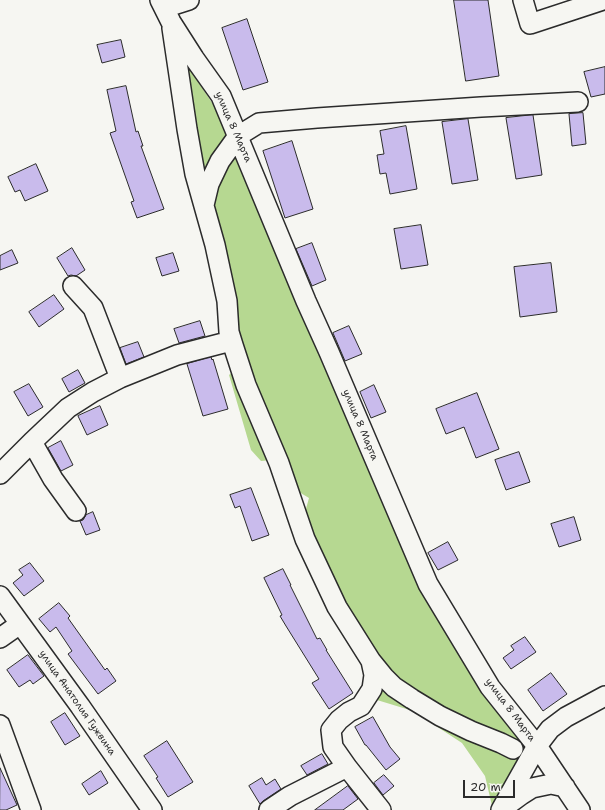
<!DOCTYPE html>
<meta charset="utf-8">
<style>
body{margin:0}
#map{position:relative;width:605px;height:810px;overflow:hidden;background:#f6f6f2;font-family:"Shantell Sans",sans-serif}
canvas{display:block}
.scale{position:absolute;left:463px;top:780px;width:52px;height:18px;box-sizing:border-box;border:2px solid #2b2b2b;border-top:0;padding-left:5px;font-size:12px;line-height:14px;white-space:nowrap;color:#2b2b2b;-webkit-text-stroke:3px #f6f6f2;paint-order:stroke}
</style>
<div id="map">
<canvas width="605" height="810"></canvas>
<div class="scale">20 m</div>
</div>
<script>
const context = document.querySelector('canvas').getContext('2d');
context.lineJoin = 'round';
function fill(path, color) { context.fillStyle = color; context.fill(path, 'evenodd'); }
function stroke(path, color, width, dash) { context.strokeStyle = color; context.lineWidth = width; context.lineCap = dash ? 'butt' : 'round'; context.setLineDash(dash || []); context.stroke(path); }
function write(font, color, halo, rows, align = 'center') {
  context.font = font + ' "Shantell Sans",sans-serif'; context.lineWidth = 4; context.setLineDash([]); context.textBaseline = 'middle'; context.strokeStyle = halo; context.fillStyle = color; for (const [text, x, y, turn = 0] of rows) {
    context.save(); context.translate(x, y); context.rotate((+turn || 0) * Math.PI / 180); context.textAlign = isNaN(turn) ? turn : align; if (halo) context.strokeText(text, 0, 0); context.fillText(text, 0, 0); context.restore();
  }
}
const green = new Path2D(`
 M187,65l43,65 133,316 165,302 -35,62 -8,-34 -23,-33 -49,-32 -36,-11 6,-30 -29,-45 -52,-102 7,-25 -15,-9 -21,-29 -12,1 -10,-11 -22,-75 16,-15 -48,-199z`);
const building = new Path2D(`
 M454,0h34l11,76 -33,5z
 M247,19l21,63 -25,8 -21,-62z
 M121,40l4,17 -23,6 -5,-18z
 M605,67v27l-14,3 -7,-25z
 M126,86l10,46 2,-1 5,15h-2l23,63 -27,9 -6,-16 3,-1 -24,-68 6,-2 -9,-41z
 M583,113l3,31 -14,2 -3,-32z
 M533,115l9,60 -26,4 -10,-61z
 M468,119l10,61 -26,4 -10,-62z
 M406,126l11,63 -27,5 -4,-21 -6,1 -3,-19 7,-1 -4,-23z
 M292,141l21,68 -28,9 -22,-67z
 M36,164l12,27 -23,10 -5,-11 -5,2 -7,-15z
 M421,225l7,40 -27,4 -7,-40z
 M312,243l14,37 -14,6 -16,-37z
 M72,248l13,22 -9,6 -5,-1 -3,1 -11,-18z
 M12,250l6,13 -18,7v-14z
 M173,253l6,18 -17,5 -6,-18z
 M551,263l6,49 -37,5 -6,-50z
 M54,295l10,14 -25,18 -10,-15z
 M200,321l5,15 -26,7 -5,-14z
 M349,326l13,28 -17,7 -12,-28z
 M138,342l6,15 -18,7 -6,-16z
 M211,357l1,3 1,-1 15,50 -25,7 -16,-52z
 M78,370l7,13 -16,9 -7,-13z
 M29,384l14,23 -15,9 -14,-24z
 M374,385l12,27 -15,6 -11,-26z
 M477,393l22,56 -23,9 -12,-31 -18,7 -10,-25z
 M100,406l8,19 -21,10 -9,-19z
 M61,441l12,24 -12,6 -13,-23z
 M519,452l11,30 -24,8 -11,-30z
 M251,488l18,47 -17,6 -12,-35 -5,2 -5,-13z
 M93,512l7,18 -14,5 -6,-14 3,-1 3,-5z
 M574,517l7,23 -22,7 -8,-23z
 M448,542l10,18 -20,10 -10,-17z
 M30,563l14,18 -20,15 -11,-13 10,-8 -4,-5z
 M283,569l8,16h-1l27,54 3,-1 7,12h-1l27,43 -24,16 -17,-26 7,-4 -33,-53 -6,-10 2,-1 -18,-37z
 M59,603l11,13 -2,2 37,52 2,-2 9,13 -18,13 -30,-40 4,-3 -16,-24 -6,5 -11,-13z
 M525,637l11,15 -25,17 -8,-11 11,-8 -3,-4z
 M28,655l16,21 -11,8 -3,-4 -11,7 -12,-17z
 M551,673l16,21 -24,17 -15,-21z
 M65,713l15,23 -15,9 -14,-23z
 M373,717l17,30 10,12 -14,11 -20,-25h-1l-10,-18z
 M167,741l26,41 -25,15 -12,-19 2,-1 -14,-21z
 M322,754l6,10 -21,11 -6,-9z
 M0,768l17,37 -11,5h-6z
 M101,771l7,12 -19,12 -7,-11z
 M384,775l10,11 -11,9 -9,-12z
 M262,778l4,7 9,-6 6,10 -18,12 -3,3 -11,-18z
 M348,786l10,13 -15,11h-28z`);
const minor = new Path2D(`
 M160,0l11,22 23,36 27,38 85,205 23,51 99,232 62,103 47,59 43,64
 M523,0l7,24 73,-24
 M164,8l25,-8
 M172,28l15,101 8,45 20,71 12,56 2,31 4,13 13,40 33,78 26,76 32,68 34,54 3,14 -2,14 -11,17 -12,6 -10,8 -8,10 2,17 14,20
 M204,205l5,-21 11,-23 18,-25 21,-13 58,-5 164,-11 97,-5
 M73,286l20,22 27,70
 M32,442l21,37 23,32
 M0,474l32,-32 36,-34 25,-16 27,-14 57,-23 54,-14
 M0,596l80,110 72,104
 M0,638l20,-14
 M371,661l13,16 10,10 18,12 28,17 31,15 30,12 12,6
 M0,725l31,85
 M506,806l15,-11 11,-7 19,-4 14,3
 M269,810l21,-14 57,-29 34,43
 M501,810l36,-64 13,-17 16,-12 39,-21`);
const streetNames = [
 ["улица 8 Марта",233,127,66],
 ["улица 8 Марта",360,425,67],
 ["улица Анатолия Гужвина",77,703,55],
 ["улица 8 Марта",510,710,53]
];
fill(green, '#b6d891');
fill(building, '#c9bbec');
stroke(building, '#2b2b2b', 1);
stroke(minor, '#2b2b2b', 22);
stroke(minor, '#f6f6f2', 19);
write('10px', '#2b2b2b', '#f6f6f2', streetNames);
</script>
